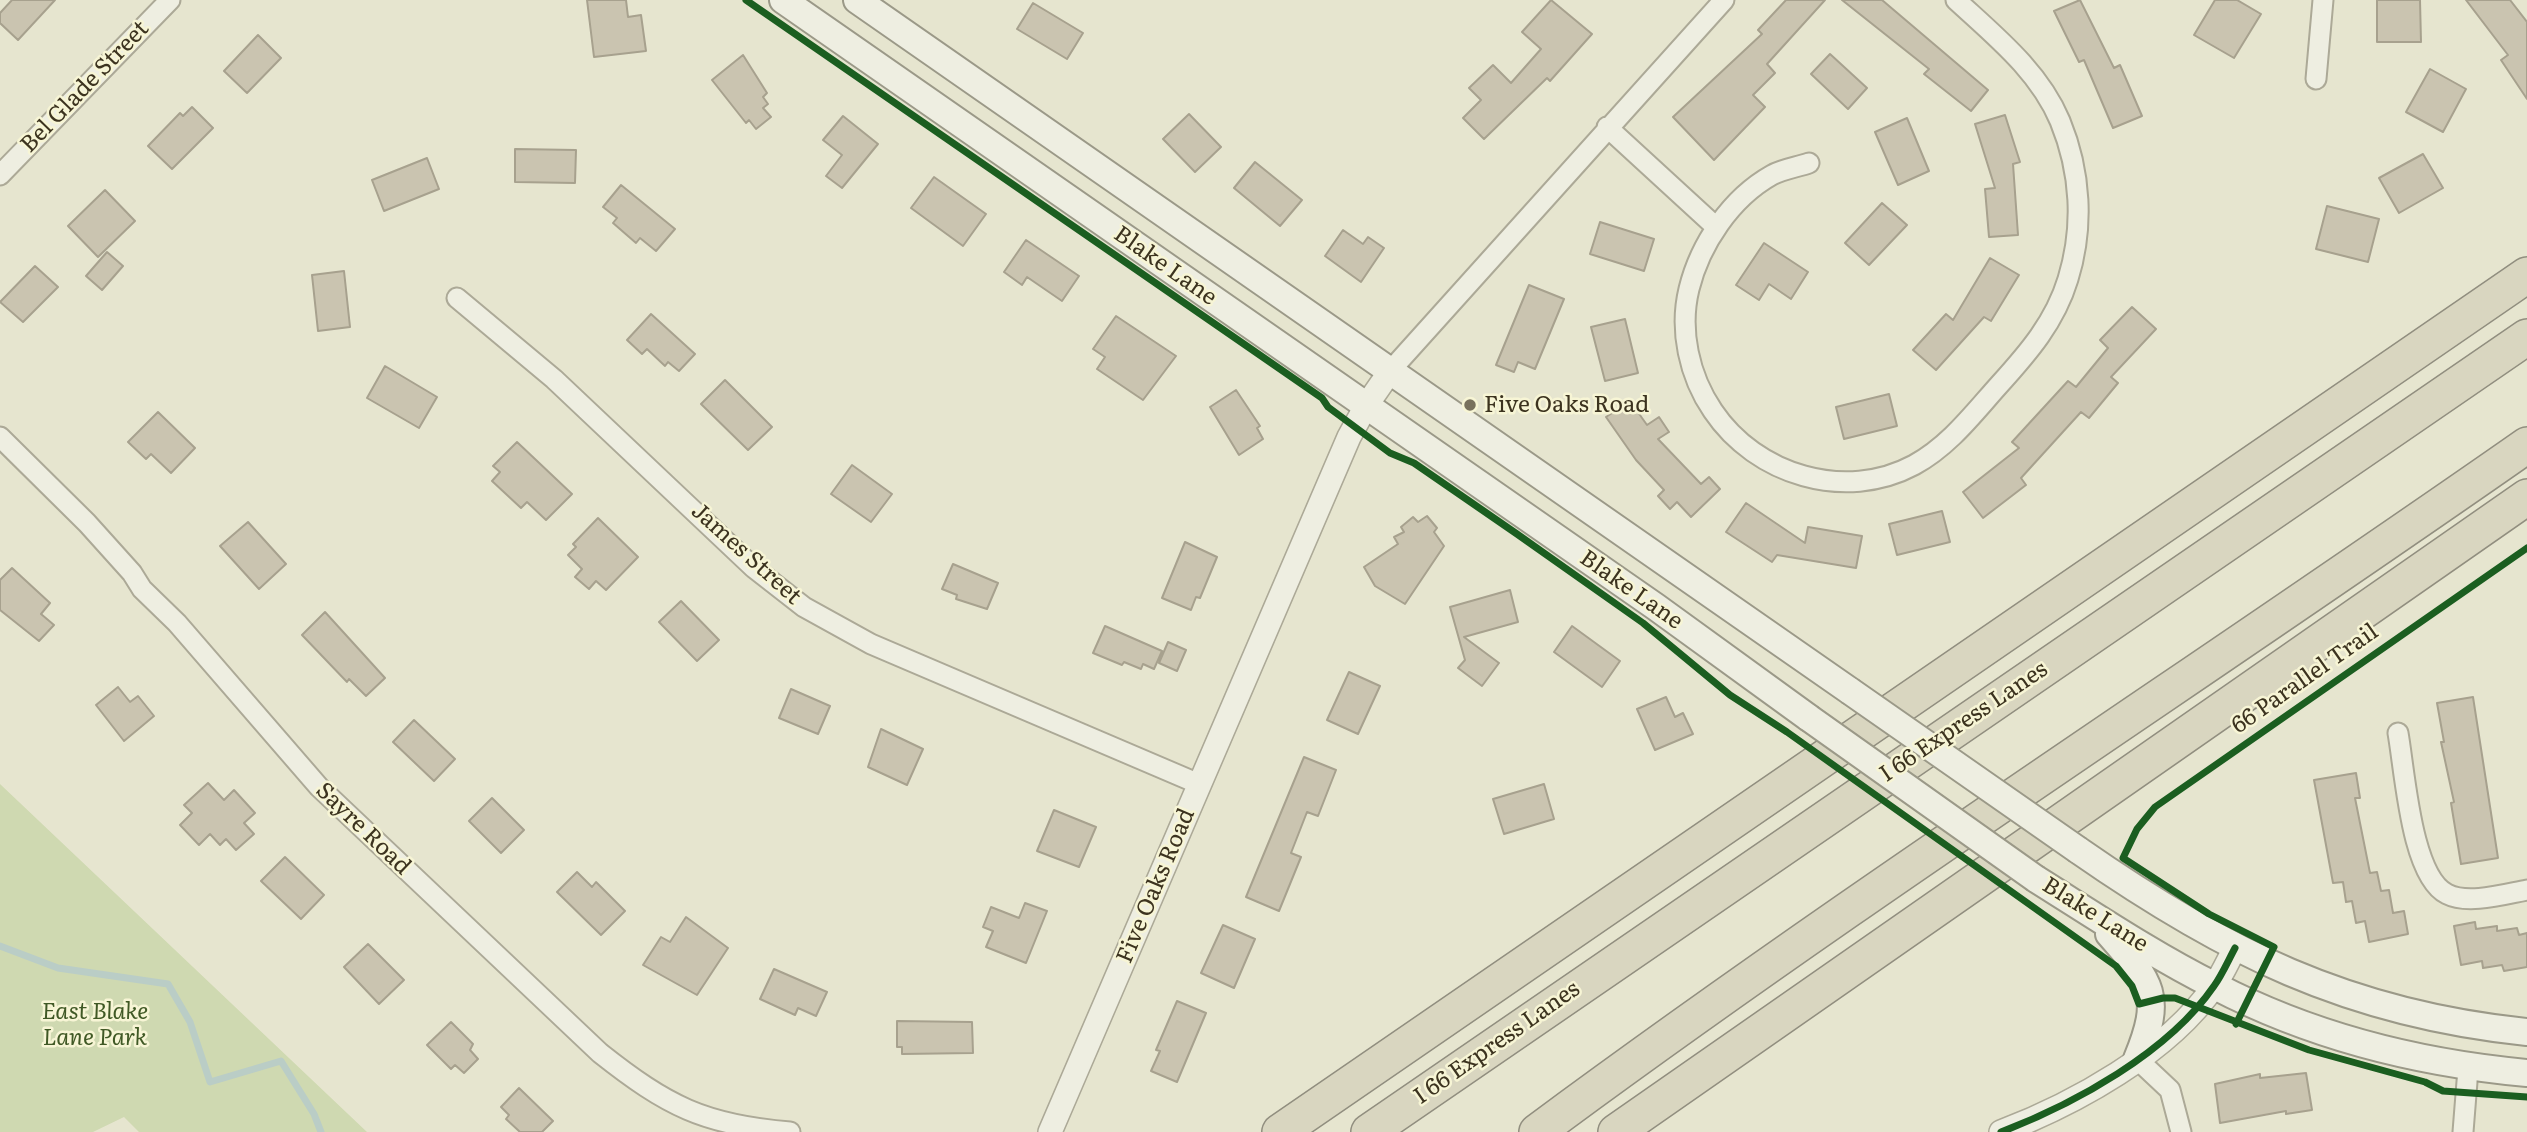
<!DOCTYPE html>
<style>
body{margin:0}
canvas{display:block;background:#e6e5cf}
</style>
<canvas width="2527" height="1132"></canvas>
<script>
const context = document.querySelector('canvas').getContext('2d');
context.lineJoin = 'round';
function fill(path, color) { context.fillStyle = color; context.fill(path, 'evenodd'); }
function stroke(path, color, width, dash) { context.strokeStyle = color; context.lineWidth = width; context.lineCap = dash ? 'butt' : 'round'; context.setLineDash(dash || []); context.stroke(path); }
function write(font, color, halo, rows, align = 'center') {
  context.font = font + ' Literata,serif'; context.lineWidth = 5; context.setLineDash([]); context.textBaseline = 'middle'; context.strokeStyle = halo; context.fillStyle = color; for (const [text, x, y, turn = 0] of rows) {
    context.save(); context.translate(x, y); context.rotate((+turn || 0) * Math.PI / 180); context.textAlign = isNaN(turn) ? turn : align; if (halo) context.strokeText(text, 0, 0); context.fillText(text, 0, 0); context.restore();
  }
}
const green = new Path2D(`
 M0,784l367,348h-228l-15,-15 -31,15h-93z`);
const stream = new Path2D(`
 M0,946l58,22 110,16 22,38 20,60 71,-21 33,53 7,18`);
const building = new Path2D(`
 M12,0h43l-37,40 -18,-17v-10z
 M587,0h39l2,17 13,-2 5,36 -52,6z
 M1551,0l41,34 -42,47 -3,-3 -63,61 -21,-21 18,-18 -12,-12 24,-23 18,18 30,-34 -19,-17z
 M1786,0h39l-58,64 8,9 -22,22 12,12 -51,53 -41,-43 89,-83 -4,-4z
 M1842,0h40l106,90 -17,21 -47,-37 5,-5z
 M2080,0l34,68 6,-3 22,51 -29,12 -29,-68 -5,2 -25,-51z
 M2215,0h22l24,14 -27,44 -40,-23z
 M2377,0h43l1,42h-44z
 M2466,0h44l17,22v77l-26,-39 7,-5z
 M1033,3l50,30 -16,26 -50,-30z
 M258,35l23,23 -34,35 -23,-22z
 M1830,54l37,34 -19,21 -37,-35z
 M743,55l24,38 -4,4 5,7 -5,4 8,9 -15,12 -7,-9 -3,3 -34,-43z
 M2430,69l36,20 -23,43 -37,-20z
 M192,107l21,21 -41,41 -24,-23 32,-33 3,3z
 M1189,114l32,33 -26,25 -32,-33z
 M2005,115l15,47 -7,2 5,71 -29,2 -4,-48 10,-1 -20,-64z
 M843,116l35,28 -36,44 -16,-12 16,-21 -19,-15z
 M1907,118l22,53 -31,14 -23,-53z
 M515,149l61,1 -1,33 -60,-1z
 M2423,154l20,34 -44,25 -20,-35z
 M427,158l12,31 -55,22 -12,-31z
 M1255,162l47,38 -22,26 -46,-38z
 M934,177l52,37 -23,32 -52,-38z
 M621,185l54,44 -19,22 -16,-13 -4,5 -23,-20 4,-5 -14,-11z
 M105,190l30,31 -37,36 -30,-31z
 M1882,203l25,22 -38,40 -24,-22z
 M2327,206l52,13 -11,43 -52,-13z
 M1600,222l54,17 -10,32 -54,-17z
 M1343,230l20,14 5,-7 16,11 -23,34 -36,-26z
 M1026,240l53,36 -17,25 -35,-24 -5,8 -18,-13z
 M1764,243l44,29 -17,27 -22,-15 -10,16 -23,-15z
 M107,252l16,14 -21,24 -16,-14z
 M1990,258l29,17 -28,46 -7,-4 -48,53 -23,-20 33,-36 7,6z
 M35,266l23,21 -35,35 -23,-20z
 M344,271l6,56 -32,4 -6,-56z
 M1529,285l35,14 -29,70 -17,-7 -4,10 -18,-7z
 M2132,307l24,22 -45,48 7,6 -29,35 -8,-6 -60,66 5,7 -43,33 -20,-26 56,-44 -7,-6 56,-61 8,6 32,-39 -8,-8z
 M651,314l44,40 -16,17 -11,-9 -3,4 -18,-17 -5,5 -15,-14z
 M1116,316l60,40 -33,44 -46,-31 8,-12 -12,-8z
 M1625,319l13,54 -33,8 -14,-54z
 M385,366l52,31 -18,31 -52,-30z
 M725,380l47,47 -24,23 -47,-46z
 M1236,390l24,36 -3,2 6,11 -24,16 -29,-48z
 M1889,394l8,32 -53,13 -8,-32z
 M1630,401l17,24 12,-8 10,15 -11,7 43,45 8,-7 11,12 -29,28 -14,-15 -7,7 -12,-13 6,-6 -28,-30 -30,-43z
 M158,412l37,36 -24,25 -20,-19 -5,5 -18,-17z
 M517,442l55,52 -26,26 -19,-18 -6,6 -29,-27 8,-9 -7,-6z
 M852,465l40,29 -21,28 -40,-28z
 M1746,503l59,40 3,-16 54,9 -6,32 -79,-13 -5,7 -46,-30z
 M1942,511l8,31 -53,13 -8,-31z
 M1427,516l10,12 -3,4 10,14 -39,58 -30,-18 -11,-19 34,-23 -4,-7 10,-5 -3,-5 12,-10 5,5z
 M598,518l40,39 -32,33 -10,-9 -7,8 -14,-12 7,-8 -14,-14 8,-8 -3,-3z
 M248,522l38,42 -27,25 -39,-43z
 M1185,542l32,15 -17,41 -4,-1 -5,13 -29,-12z
 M953,564l45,19 -11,26 -31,-10 1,-4 -15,-6z
 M12,568l38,35 -9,11 13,11 -15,16 -39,-31v-30z
 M1510,590l8,32 -54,15 35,26 -17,23 -24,-18 7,-8 -15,-53z
 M681,601l38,39 -22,21 -38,-39z
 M325,612l60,66 -19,18 -17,-17 -2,3 -45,-47z
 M1105,626l57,25 -8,18 -11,-5 -2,5 -17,-7 -2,3 -29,-12z
 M1572,626l48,35 -18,26 -48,-35z
 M1168,642l18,8 -9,21 -18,-8z
 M1349,672l31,14 -22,48 -31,-14z
 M118,687l12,15 8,-6 16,20 -30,25 -28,-36z
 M791,689l39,17 -12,28 -39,-16z
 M1666,697l9,20 8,-4 10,21 -38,16 -18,-41z
 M2473,697l25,161 -37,6 -10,-61 3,-1 -13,-60h3l-7,-39z
 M414,720l41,39 -21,22 -41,-39z
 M881,729l42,20 -16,36 -39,-18z
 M1304,757l32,13 -18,46 -11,-4 -16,41 10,4 -22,54 -33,-14z
 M2356,773l4,25h-5l15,75 7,-1 4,19 8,-1 4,23 11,-2 4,23 -39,8 -4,-21 -9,2 -4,-22 -6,1 -3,-20 -10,1 -19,-103z
 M208,783l16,17 10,-10 21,23 -11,10 10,11 -18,16 -10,-11 -6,6 -10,-11 -11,11 -19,-20 12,-12 -8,-8z
 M1544,784l10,35 -50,15 -11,-35z
 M492,798l32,32 -23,23 -32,-32z
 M1054,810l42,17 -17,40 -42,-16z
 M285,857l39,38 -23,24 -40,-38z
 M577,872l15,15 4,-5 29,29 -24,24 -44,-43z
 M1025,903l22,8 -21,52 -40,-16 7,-16 -10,-4 8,-20 28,11z
 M686,917l42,31 -31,47 -54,-30 18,-28 9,5z
 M2475,922l1,7 21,-3v5l20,-3 2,7 8,-2v34l-23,4 -2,-6 -19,3 -1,-7 -21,4 -7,-39z
 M1223,925l32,14 -21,49 -33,-15z
 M368,944l36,36 -25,24 -35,-37z
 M774,969l53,23 -11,24 -18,-8 -3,7 -35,-16z
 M1177,1001l29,12 -29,69 -26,-11 9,-20 -4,-1z
 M897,1021l75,1 1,31 -71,1v-7h-5z
 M451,1022l22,22 -3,6 8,9 -14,14 -9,-8 -4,4 -24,-24z
 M2306,1073l6,37 -26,4v-3l-66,12 -5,-39 45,-10v4z
 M519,1088l34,33 -11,11h-22l-14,-13 3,-4 -8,-8z`);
const minor = new Path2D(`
 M2316,79l7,-79
 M1607,127l109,100
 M1809,163c-11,4 -26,6 -37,12 -41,23 -72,69 -83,114 -10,41 0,87 24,122 43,64 132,91 201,54 35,-19 59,-51 85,-80 29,-32 56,-63 69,-106 16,-52 13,-107 -8,-158 -21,-50 -65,-85 -104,-121
 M0,175l170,-175
 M457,298l97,81 200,189 50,39 67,37 328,140
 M1391,370l333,-370
 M0,437l87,86 45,50 10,16 35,34 142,164 281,266c67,53 104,72 190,79
 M2398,733c7,39 13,143 49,161 21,11 58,0 80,-4
 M2137,1059l33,31 11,42
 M2463,1132l5,-63`);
const tertiary = new Path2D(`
 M1050,1132l299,-695 17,-31 25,-36
 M2001,1132c73,-28 167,-79 213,-146 8,-11 14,-25 21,-38`);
const secondary = new Path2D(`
 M783,0l873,607 153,111
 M857,0l993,691
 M2078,850c145,101 270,164 449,182
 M2036,879c59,37 117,76 179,107 98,51 203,77 312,87
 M2109,934c43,49 54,62 28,125`);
const motorway = new Path2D(`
 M1280,1132l1247,-857
 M1369,1132l1158,-795
 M1537,1132c323,-239 661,-457 990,-687
 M1616,1132l911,-635`);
const secondaryBridge = new Path2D(`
 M1850,691l228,159
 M1809,718l227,161`);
const cycleway = new Path2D(`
 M746,0l576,398 6,9 62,46 24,10 103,71 126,89 87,72 57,37 329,234 16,20 7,18 24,-6h12l134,52 116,32 18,9 84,6
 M2236,1024l38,-77 -65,-33 -86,-56 14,-29 18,-22 372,-259
 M2001,1132c73,-28 167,-79 213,-146 8,-11 14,-25 21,-38`);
const markers = [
 [1470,405,7,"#78715d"]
];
const streetNames = [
 ["Bel Glade Street",85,87,-46],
 ["Blake Lane",1165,266,35],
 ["James Street",746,554,42],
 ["Blake Lane",1631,590,35],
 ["66 Parallel Trail",2305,679,-35],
 ["I 66 Express Lanes",1964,722,-34],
 ["Sayre Road",363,829,44],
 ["Five Oaks Road",1156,886,-67],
 ["Blake Lane",2095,915,32],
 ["I 66 Express Lanes",1497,1043,-35]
];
const poiNames = [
 ["Five Oaks Road",1484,405]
];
const parkNames = [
 ["East Blake",95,1012],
 ["Lane Park",95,1038]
];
fill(green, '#cfd9b1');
stroke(stream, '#bacdc6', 7);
fill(building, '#cac4b0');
stroke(building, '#a7a18e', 2);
stroke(minor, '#aca997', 23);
stroke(tertiary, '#aca997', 26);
stroke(secondary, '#9b9988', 30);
stroke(motorway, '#918e7f', 38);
stroke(minor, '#eeeee1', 19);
stroke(tertiary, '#eeeee1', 23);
stroke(secondary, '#eeeee1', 26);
stroke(motorway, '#d9d6c0', 35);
stroke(secondaryBridge, '#9b9988', 30, []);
stroke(secondaryBridge, '#eeeee1', 26);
stroke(cycleway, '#1b5e20', 7);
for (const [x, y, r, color] of markers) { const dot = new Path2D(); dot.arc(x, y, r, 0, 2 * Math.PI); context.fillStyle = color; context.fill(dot); stroke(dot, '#f7f5d5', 2.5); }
write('23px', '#3c331f', '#f7f5d5', streetNames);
write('23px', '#3c331f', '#f7f5d5', poiNames, 'left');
write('italic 23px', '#405925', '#f7f5d5', parkNames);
</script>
